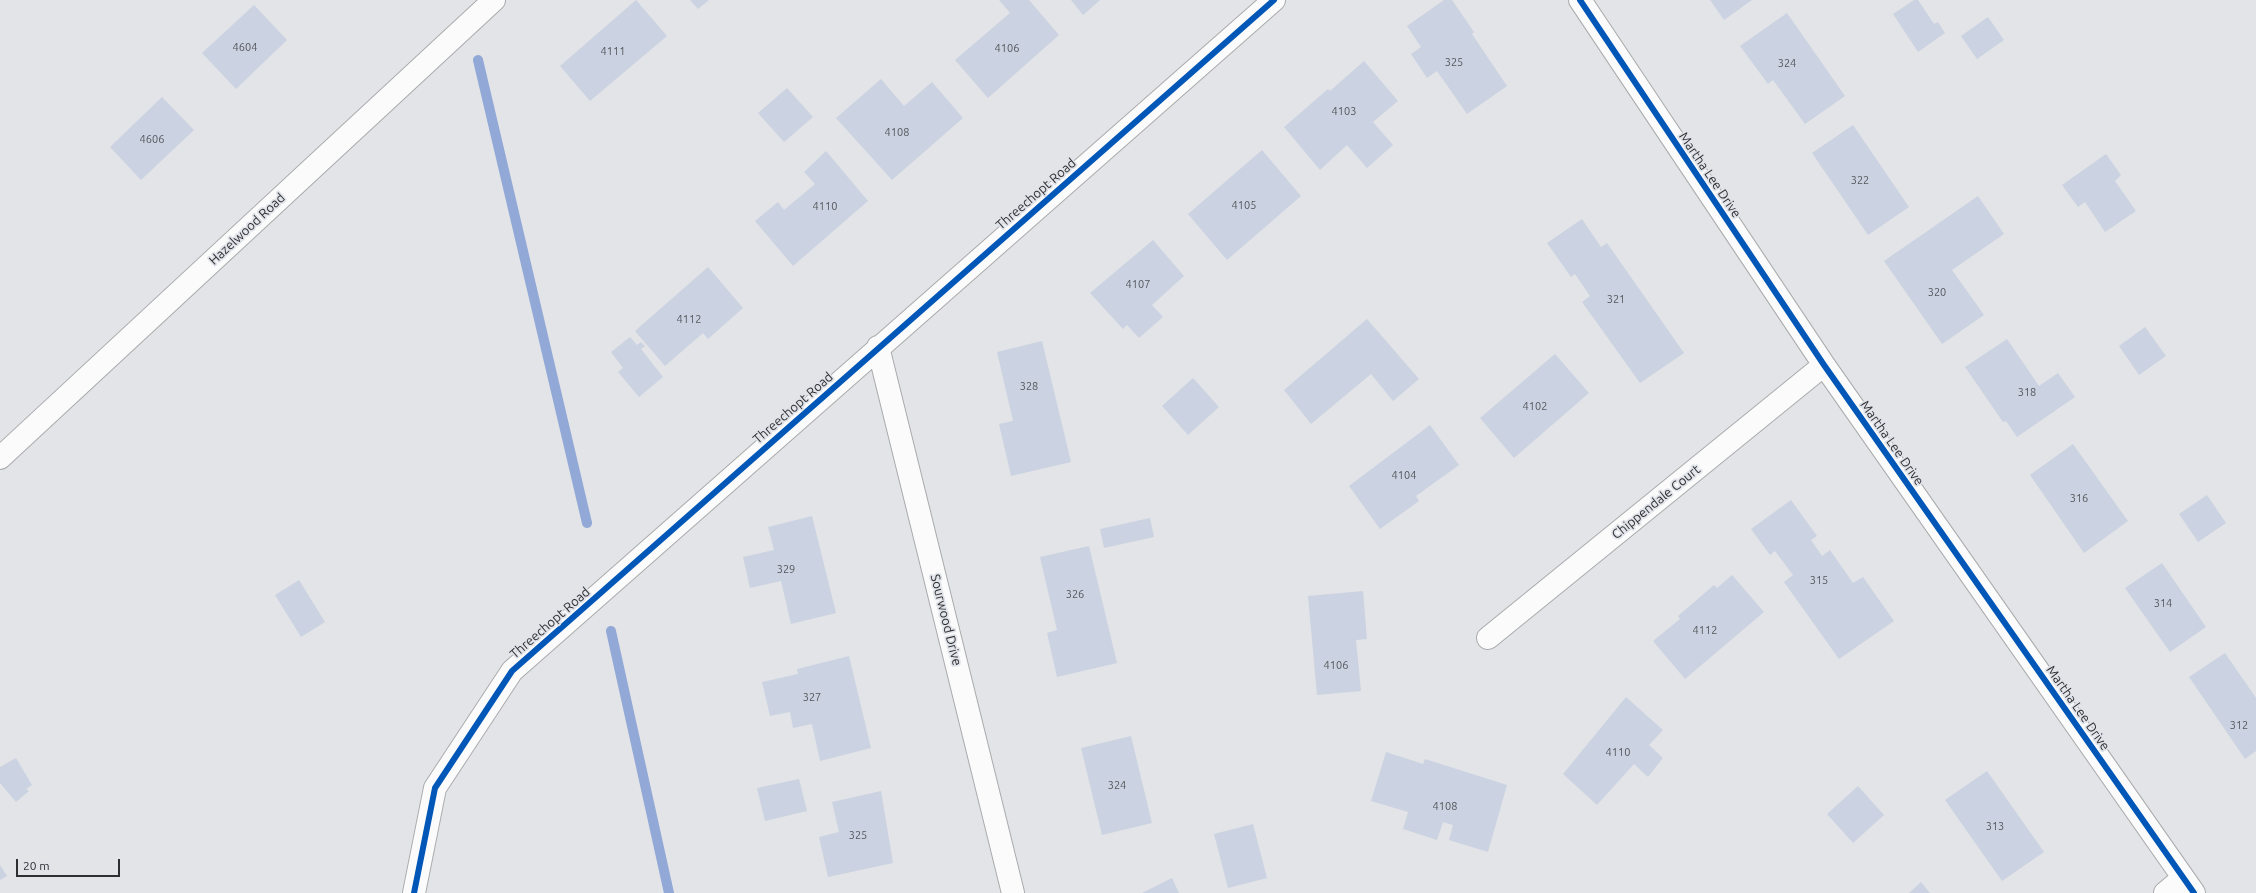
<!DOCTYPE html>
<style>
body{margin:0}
#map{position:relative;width:2256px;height:893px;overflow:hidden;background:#e2e4e7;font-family:Ubuntu,sans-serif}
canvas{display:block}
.scale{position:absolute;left:16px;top:859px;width:104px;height:18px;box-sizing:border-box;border:2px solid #2e2f31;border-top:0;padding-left:5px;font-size:12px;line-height:14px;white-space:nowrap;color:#2e2f31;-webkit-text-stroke:3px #e0e3e9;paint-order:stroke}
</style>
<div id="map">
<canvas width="2256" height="893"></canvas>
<div class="scale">20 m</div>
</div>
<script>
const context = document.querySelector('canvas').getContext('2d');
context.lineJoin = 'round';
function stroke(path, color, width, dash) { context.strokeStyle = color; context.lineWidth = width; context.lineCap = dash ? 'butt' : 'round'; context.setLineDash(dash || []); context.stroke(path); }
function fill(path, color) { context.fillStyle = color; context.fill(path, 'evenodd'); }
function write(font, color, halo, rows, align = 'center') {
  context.font = font + ' Ubuntu,sans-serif'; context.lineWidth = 3.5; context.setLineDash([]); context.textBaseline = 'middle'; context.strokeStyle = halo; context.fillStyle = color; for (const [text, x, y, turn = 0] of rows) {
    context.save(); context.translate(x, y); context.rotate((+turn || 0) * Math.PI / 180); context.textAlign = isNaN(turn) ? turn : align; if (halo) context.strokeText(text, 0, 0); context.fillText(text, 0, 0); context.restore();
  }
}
const stream = new Path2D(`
 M478,60l109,463
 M611,631l58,262`);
const building = new Path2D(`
 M636,0l31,36 -77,65 -30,-35z
 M690,0h19l-11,9z
 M999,0h30l30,35 -71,63 -33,-38 55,-47z
 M1071,0h29l-17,15z
 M1444,0h8l22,32 -2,2 35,52 -40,28 -30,-43 -10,7 -16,-24 10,-7 -14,-21z
 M1710,0h42l-28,20z
 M1914,0h4l16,24 4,-2 7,11 -27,19 -25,-38z
 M254,5l33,35 -51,49 -34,-36z
 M1787,13l58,83 -40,28 -32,-44 -5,4 -28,-38z
 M1988,17l16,23 -27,19 -16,-23z
 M1364,61l34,40 -25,21 20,23 -26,23 -20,-23 -27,25 -36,-43 44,-38 2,2z
 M881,79l23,27 28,-24 31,36 -71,62 -56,-62z
 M787,88l26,29 -29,25 -26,-29z
 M162,97l32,33 -53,50 -31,-33z
 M1853,125l56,82 -41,28 -56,-82z
 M1262,150l39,46 -74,64 -39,-46z
 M826,151l42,50 -75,65 -38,-45 23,-19 6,8 31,-26 -11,-12z
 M2106,154l15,21 -6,6 21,30 -31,21 -20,-30 -7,5 -16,-22z
 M1978,196l26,38 -52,36 32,45 -42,29 -58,-83z
 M1582,219l19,28 6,-4 77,110 -44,30 -58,-81 8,-6 -15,-22 -4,3 -24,-34z
 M1153,240l31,36 -32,29 11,12 -24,21 -12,-13 -4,4 -33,-36z
 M708,267l35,41 -35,31 -5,-6 -38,33 -30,-35z
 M1367,319l52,60 -26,22 -22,-27 -60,50 -27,-34z
 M2145,327l21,29 -27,19 -20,-29z
 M630,337l7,8 4,-3 4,4 -4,3 22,28 -24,20 -21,-25 5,-4 -12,-16z
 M2007,339l32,47 19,-13 17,24 -58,40 -11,-16 -3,1 -38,-55z
 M1042,341l29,121 -60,14 -12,-52 14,-3 -16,-69z
 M1555,354l34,39 -75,65 -34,-40z
 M1193,378l26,29 -31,28 -26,-29z
 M1430,425l29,40 -43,31 3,5 -39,28 -31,-43z
 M2073,444l55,77 -44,32 -54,-78z
 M2207,495l19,28 -28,19 -19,-28z
 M1791,500l26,36 -6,4 11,16 8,-6 23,33 10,-6 31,44 -55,38 -55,-77 9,-7 -18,-24 -5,4 -19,-26z
 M812,516l24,97 -45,11 -10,-43 -31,7 -7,-31 31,-7 -6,-23z
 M1150,518l4,19 -50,11 -4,-19z
 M1089,546l28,117 -60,14 -10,-44 10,-3 -17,-73z
 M2162,563l44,64 -36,25 -45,-64z
 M1732,575l32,37 -79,67 -32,-38 27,-22 -2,-3 36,-31 3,3z
 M299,580l26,42 -24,15 -26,-42z
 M1363,591l4,48 -11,1 5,51 -44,4 -9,-99z
 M2225,653l31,45v53l-11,8 -56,-82z
 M849,656l22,92 -51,13 -8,-37 -19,4 -3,-16 -20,4 -8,-34 36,-8 -1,-5z
 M1626,697l37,33 -14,15 14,13 -15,19 -14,-13 -37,41 -34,-31z
 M1131,736l21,87 -50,12 -21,-87z
 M1386,752l37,12 2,-5 82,26 -19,67 -39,-12 4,-15 -10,-3 -6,18 -34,-11 5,-17 -37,-11z
 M16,758l16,27 -6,4 3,2 -13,11 -16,-19v-16z
 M1987,771l57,81 -42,29 -57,-81z
 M799,779l8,32 -42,10 -8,-33z
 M1858,786l26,29 -31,28 -26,-29z
 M881,791l12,72 -65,14 -9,-40 20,-5 -7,-30z
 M1253,824l14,54 -39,10 -14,-54z
 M0,865l7,11 -7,4z
 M1172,878l7,15h-37z
 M1921,882l9,11h-21z`);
const minor = new Path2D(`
 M1580,0l244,365 370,528
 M878,347l135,546
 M0,458l494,-458
 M1488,638l336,-273
 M414,893l21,-105 77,-117 762,-671
 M2165,893l18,-15`);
const cycleway = new Path2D(`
 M1580,0l244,365 370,528
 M414,893l21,-105 77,-117 762,-671`);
const numberNames = [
 ["4604",245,47],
 ["4106",1007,48],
 ["4111",613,51],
 ["325",1454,62],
 ["324",1787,63],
 ["4103",1344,111],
 ["4108",897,132],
 ["4606",152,139],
 ["322",1860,180],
 ["4105",1244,205],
 ["4110",825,206],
 ["4107",1138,284],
 ["320",1937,292],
 ["321",1616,299],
 ["4112",689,319],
 ["328",1029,386],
 ["318",2027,392],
 ["4102",1535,406],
 ["4104",1404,475],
 ["316",2079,498],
 ["329",786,569],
 ["315",1819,580],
 ["326",1075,594],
 ["314",2163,603],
 ["4112",1705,630],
 ["4106",1336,665],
 ["327",812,697],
 ["312",2239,725],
 ["4110",1618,752],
 ["324",1117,785],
 ["4108",1445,806],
 ["313",1995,826],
 ["325",858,835]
];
const streetNames = [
 ["Martha Lee Drive",1710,175,56],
 ["Threechopt Road",1036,194,-41],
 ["Hazelwood Road",247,229,-43],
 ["Threechopt Road",793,408,-41],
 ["Martha Lee Drive",1892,443,55],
 ["Chippendale Court",1656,502,-39],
 ["Sourwood Drive",946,620,76],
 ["Threechopt Road",550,623,-41],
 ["Martha Lee Drive",2078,708,55]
];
stroke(stream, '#92a8d6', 10);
fill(building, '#cbd2e1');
stroke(minor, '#aaabad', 24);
stroke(minor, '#fbfbfb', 22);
stroke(cycleway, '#0057b8', 6);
write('11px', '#55585d', null, numberNames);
write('13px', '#2e2f31', '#e0e3e9', streetNames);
</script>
